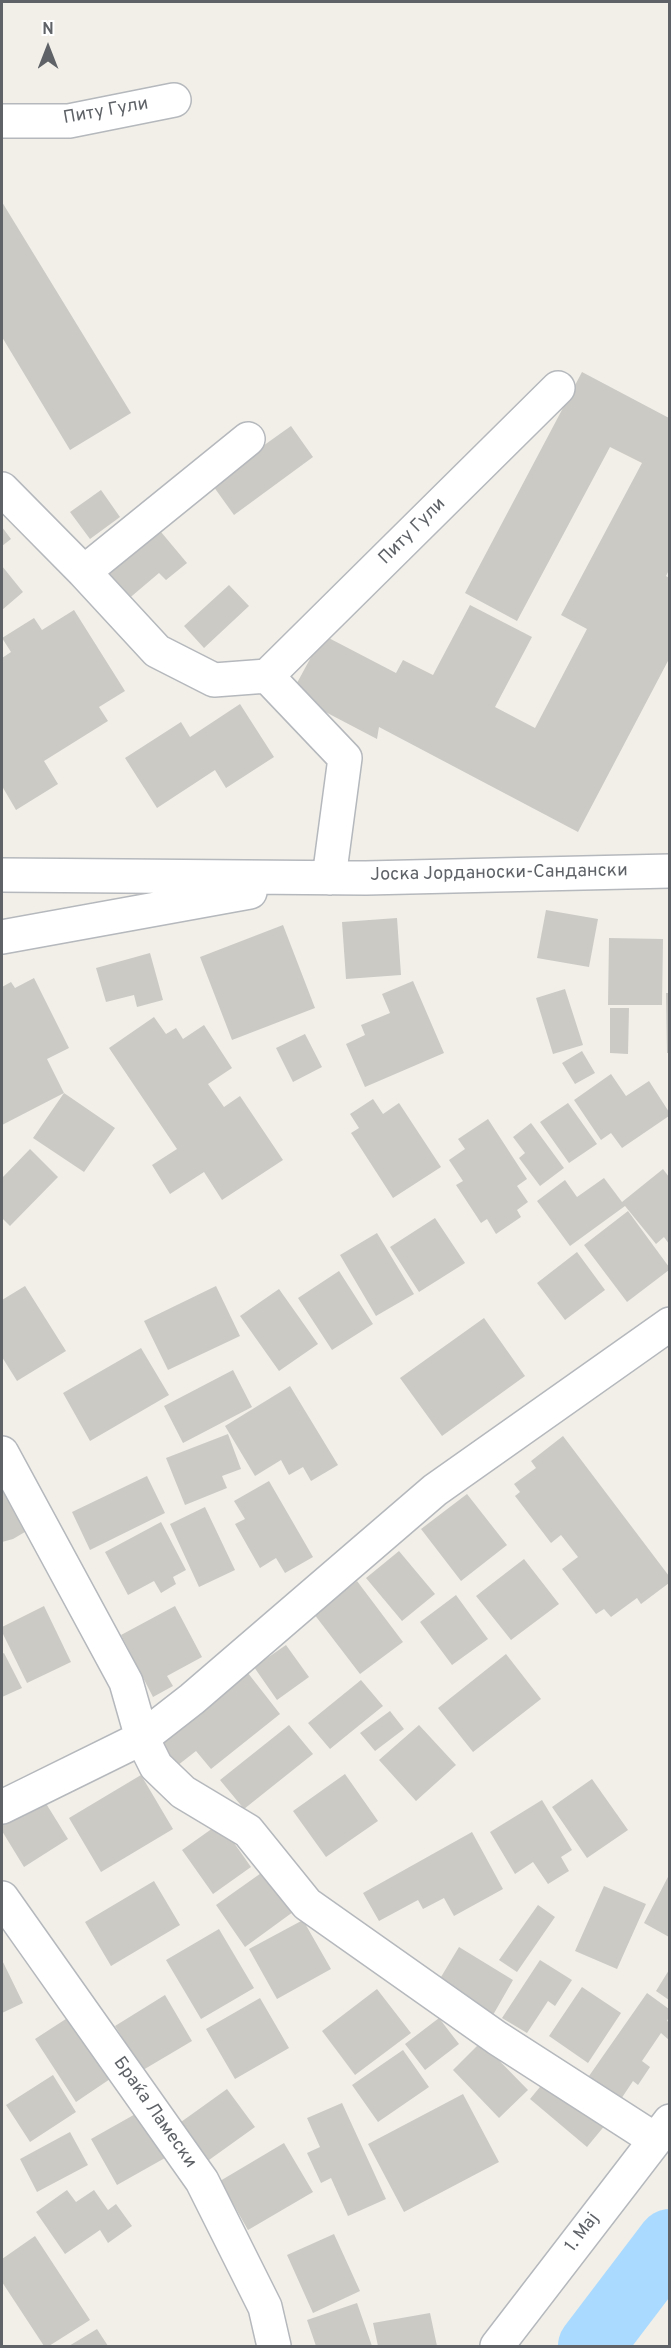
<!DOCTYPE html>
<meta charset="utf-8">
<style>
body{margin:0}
#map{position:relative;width:671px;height:2348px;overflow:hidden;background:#f1efe8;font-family:Overpass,sans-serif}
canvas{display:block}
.frame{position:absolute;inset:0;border:3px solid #5f6368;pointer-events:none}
.north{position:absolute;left:18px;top:18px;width:60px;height:60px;-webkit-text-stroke:4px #fff;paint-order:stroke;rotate:0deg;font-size:16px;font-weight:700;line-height:24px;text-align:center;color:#5f6368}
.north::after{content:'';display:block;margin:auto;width:21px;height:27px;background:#5f6368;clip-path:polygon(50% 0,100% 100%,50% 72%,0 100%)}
</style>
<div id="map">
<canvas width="671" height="2348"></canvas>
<div class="frame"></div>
<div class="north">N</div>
</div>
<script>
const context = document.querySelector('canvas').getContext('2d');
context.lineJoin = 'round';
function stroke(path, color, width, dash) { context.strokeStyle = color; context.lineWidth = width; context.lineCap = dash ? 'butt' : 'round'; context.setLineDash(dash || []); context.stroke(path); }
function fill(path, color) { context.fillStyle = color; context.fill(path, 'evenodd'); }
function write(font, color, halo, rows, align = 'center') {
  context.font = font + ' Overpass,sans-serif'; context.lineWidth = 6; context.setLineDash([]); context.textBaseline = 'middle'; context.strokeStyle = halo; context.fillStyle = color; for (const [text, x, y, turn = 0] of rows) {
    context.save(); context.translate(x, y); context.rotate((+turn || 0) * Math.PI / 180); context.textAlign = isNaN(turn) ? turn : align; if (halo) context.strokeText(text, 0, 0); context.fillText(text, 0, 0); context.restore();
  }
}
const river = new Path2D(`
 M591,2346l79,-104`);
const building = new Path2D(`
 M2,202l129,211 -61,37 -68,-113z
 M582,372l87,46v152l-3,6 3,2v81l-91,173 -199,-105 -2,12 -86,-45 32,-59 73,38 7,-13 30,15 37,-70 62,32 -37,70 40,21 52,-99 -26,-14 81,-152 -32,-16 -93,174 -52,-28z
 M291,426l22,31 -79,58 -23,-32z
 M101,490l19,27 -30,22 -20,-27z
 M156,526l31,37 -21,17 -7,-7 -33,28 -25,-30z
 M2,527l9,12 -9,7z
 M2,566l21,26 -21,18z
 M229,585l20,21 -45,42 -20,-22z
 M74,610l51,81 -26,16 9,14 -64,40 14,23 -42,26 -14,-24v-128l9,-6 -9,-14 32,-20 8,12z
 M240,704l34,53 -48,31 -11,-18 -58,38 -32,-50 56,-36 9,15z
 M546,910l52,9 -9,48 -52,-9z
 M397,918l4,57 -55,4 -4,-57z
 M283,925l32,83 -83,32 -32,-83z
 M609,938l54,1 -1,66h-54z
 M150,953l13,47 -26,7 -3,-12 -28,7 -10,-34z
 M34,978l35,70 -22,11 17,34 -62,32v-138l9,-5 4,6z
 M413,981l31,72 -79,34 -19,-43 19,-9 -4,-10 29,-12 -8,-19z
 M565,989l18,56 -30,9 -17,-56z
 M666,993h3v60h-2z
 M610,1008h19l-1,46 -18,-1z
 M154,1017l12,17 10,-6 7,11 21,-14 28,43 -24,16 16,23 16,-11 43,64 -61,40 -18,-28 -34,22 -18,-29 25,-16 -68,-101z
 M305,1034l17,33 -29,15 -17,-34z
 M582,1051l13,22 -20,11 -13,-21z
 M611,1074l15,22 23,-15 20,31v4l-47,32 -11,-15 -10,7 -27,-40z
 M64,1093l51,35 -31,44 -51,-34z
 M373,1099l10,15 16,-11 42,64 -48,31 -42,-65 8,-5 -9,-14z
 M568,1103l29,41 -28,19 -29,-41z
 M488,1119l39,60 -10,7 11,16 -11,8 4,7 -25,17 -9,-15 -6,4 -25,-38 7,-4 -14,-21 16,-11 -7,-10z
 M531,1123l33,45 -24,18 -21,-28 6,-5 -12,-16z
 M30,1149l28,28 -48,49 -8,-8v-40z
 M663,1169l6,8v67l-5,-7 -8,7 -31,-38 -55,40 -33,-45 28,-21 12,17 27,-19 18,24z
 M628,1211l41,56v3l-42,32 -43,-57z
 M435,1218l30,45 -46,29 -29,-45z
 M377,1233l37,61 -38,22 -36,-61z
 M577,1252l28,38 -40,30 -28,-37z
 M339,1271l34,53 -41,26 -34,-52z
 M25,1286l41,65 -49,30 -15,-24v-57z
 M216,1286l24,50 -72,34 -24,-49z
 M279,1289l39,55 -39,27 -39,-55z
 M484,1318l41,58 -83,60 -42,-58z
 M141,1348l28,47 -79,46 -27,-48z
 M233,1370l19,37 -69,36 -19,-37z
 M290,1386l48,79 -27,16 -8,-14 -14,8 -8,-15 -26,16 -30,-50z
 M228,1434l13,35 -19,7 5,12 -42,17 -19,-47z
 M563,1436l106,140v7l-28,21 -4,-6 -26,19 -7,-8 -8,5 -34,-45 16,-12 -17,-22 -10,8 -36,-47 5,-4 -6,-8 22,-16 -5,-7z
 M147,1476l18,37 -75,37 -18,-38z
 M269,1481l44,76 -28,16 -9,-15 -16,10 -25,-44 10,-5 -11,-18z
 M9,1482l26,44 -22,13 -11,3v-55z
 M467,1494l40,51 -46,36 -40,-52z
 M205,1507l30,63 -36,17 -29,-63z
 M161,1522l25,48 -13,7 3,7 -15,9 -7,-12 -26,14 -23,-43z
 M399,1551l36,43 -33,27 -36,-43z
 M524,1559l35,45 -48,36 -35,-44z
 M357,1581l46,61 -43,32 -46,-60z
 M456,1595l32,44 -36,26 -32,-43z
 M44,1606l27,56 -44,21 -25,-51v-5z
 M175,1606l27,51 -35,19 6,10 -20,11 -32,-62z
 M286,1645l23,32 -32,23 -23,-33z
 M4,1653l18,35 -20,9v-43z
 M506,1654l35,45 -68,53 -35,-44z
 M244,1668l36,46 -69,55 -15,-18 -23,18 -21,-28z
 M361,1680l22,26 -53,43 -22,-26z
 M390,1711l14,18 -29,22 -15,-18z
 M289,1725l24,29 -69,55 -24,-29z
 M419,1725l37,40 -40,36 -37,-41z
 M345,1774l33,47 -52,36 -33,-46z
 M141,1775l32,54 -72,43 -32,-54z
 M592,1779l36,51 -41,28 -35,-51z
 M42,1797l26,42 -44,28 -22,-36v-9z
 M542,1800l30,50 -11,7 8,14 -21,13 -15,-22 -18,12 -25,-42z
 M220,1823l31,44 -38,27 -31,-44z
 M472,1832l31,57 -49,27 -10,-18 -21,11 -5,-9 -39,21 -16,-28z
 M264,1871l29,41 -48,35 -29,-42z
 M669,1875v62l-25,-14z
 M154,1881l26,44 -69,41 -26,-44z
 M604,1886l42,18 -29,65 -42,-18z
 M538,1905l17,12 -38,55 -18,-12z
 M303,1920l28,49 -54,30 -28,-50z
 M219,1929l35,59 -53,31 -35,-59z
 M459,1947l54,33 -20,35 -55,-33z
 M2,1960l21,43 -21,10z
 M540,1960l32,20 -17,26 -7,-5 -21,32 -25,-15z
 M669,1970v30l-13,-9z
 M582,1987l39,26 -33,50 -39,-27z
 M377,1989l34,44 -56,42 -33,-44z
 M647,1993l22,16v8l-2,4 2,1v18l-8,-7 -19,28 8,6 -12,18 -5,-4 -12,18 -32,-23z
 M165,1995l27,46 -49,29 -28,-44z
 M260,1998l29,50 -54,31 -29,-50z
 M72,2015l41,62 -37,25 -41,-63z
 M439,2018l20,26 -34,26 -20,-26z
 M481,2042l47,48 -29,28 -46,-48z
 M403,2050l26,37 -51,35 -26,-37z
 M53,2075l23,37 -46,30 -24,-37z
 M549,2076l57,48 -19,23 -57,-48z
 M227,2089l28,38 -46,33 -28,-38z
 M463,2094l36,68 -95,50 -36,-68z
 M342,2103l44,96 -38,17 -17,-38 -10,5 -14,-30 13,-6 -13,-29z
 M146,2108l26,46 -55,31 -26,-46z
 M70,2132l18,33 -51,27 -17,-33z
 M284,2143l29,49 -65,38 -28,-49z
 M67,2190l9,12 18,-12 14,20 8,-6 16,22 -24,17 -8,-13 -35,24 -29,-42z
 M334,2234l26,57 -47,22 -26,-58z
 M35,2236l55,84 -41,26h-5l-42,-64v-23z
 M357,2303l15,43h-56l-9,-26z
 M430,2313l7,33h-59l-5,-23z
 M97,2329l11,17h-39z`);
const minor = new Path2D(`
 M2,121h67l105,-21
 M2,489l82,83 73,79 57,29 53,-4 78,82 -16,120
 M84,572l164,-133
 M267,676l291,-288
 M2,875l364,3 304,-7
 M2,937l248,-45
 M2,1453l124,229 16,56 14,28 27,26 65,39 59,73 190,134 157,101
 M2,1807l140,-69 50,-39 243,-209 235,-166
 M2,1898l200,283 63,126 9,39
 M497,2346l173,-225`);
const streetNames = [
 ["Питу Гули",106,112,-10],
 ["Питу Гули",413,532,-45],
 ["Јоска Јорданоски-Сандански",499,874,-1],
 ["Браќа Ламески",154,2113,55],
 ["1. Мај",583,2233,-53]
];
stroke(river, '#aadaff', 66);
fill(building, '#cccac5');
stroke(minor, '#b5b8bc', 36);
stroke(minor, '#fff', 33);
write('18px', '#5f6368', '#fff', streetNames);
</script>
